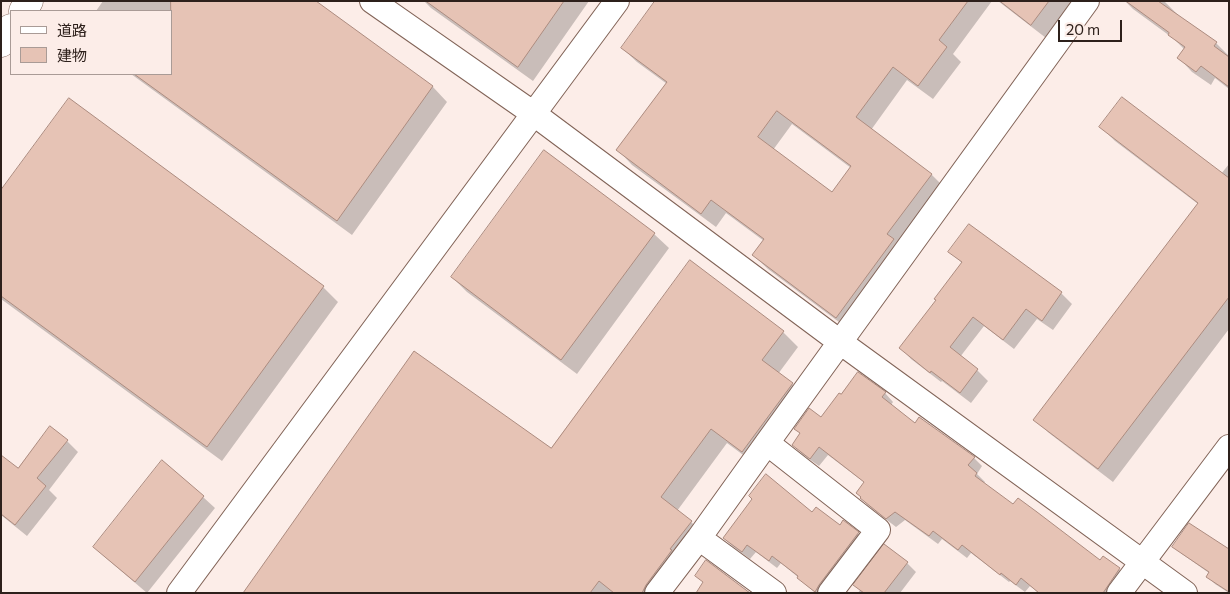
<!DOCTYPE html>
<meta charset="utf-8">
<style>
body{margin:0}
#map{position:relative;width:1230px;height:594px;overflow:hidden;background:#fcede8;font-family:Commissioner,"Noto Sans JP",sans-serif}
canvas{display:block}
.frame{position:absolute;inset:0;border:2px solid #2d201b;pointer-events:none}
.legend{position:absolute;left:10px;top:10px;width:162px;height:65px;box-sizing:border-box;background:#fcede8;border:1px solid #a99b96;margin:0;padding:6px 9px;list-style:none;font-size:15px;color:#2d201b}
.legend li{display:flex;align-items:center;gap:10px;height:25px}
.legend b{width:25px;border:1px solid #a99b96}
.scale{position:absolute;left:1058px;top:20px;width:64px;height:22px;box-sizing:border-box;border:2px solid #2d201b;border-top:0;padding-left:6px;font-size:15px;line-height:18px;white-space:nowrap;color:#2d201b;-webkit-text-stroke:4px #fcede8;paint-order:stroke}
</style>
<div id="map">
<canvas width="1230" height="594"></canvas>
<div class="frame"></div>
<ul class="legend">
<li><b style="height:6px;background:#fff"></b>道路</li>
<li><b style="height:14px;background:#e6c3b5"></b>建物</li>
</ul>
<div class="scale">20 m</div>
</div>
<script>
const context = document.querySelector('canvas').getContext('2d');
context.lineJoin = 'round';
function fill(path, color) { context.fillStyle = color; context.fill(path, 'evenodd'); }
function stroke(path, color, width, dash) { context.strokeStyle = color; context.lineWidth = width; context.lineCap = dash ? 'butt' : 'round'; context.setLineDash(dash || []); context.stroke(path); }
const shadow = new Path2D(`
 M103,1h211l119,86 14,15 -95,133 -221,-161h40v-63h-75z
 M424,1h165l-56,80 -102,-73z
 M802,1h190l-39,53 8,8 -28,37 -26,-19 -36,50 60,44 15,15 -95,142 -83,-62 -15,-14 11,-14 -38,-28 -10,14 -84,-62 -14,-15 49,-66 -30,-22 -15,-14zM792,124l59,44 -19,26 -59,-44z
 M998,1h76l-28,37z
 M1125,1h39l16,16 36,26 13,13v33l-14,-11 -4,7 -19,-13 -13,-14 6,-8 -11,-11 -41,-30z
 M69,99l254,188 15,15 -116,159 -221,-162v-107z
 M1101,127l120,47 8,-10v165l-116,153 -64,-49 -14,-13 163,-216 -83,-63z
 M969,226l92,67 11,11 -19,26 -16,-11 -23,30 -30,-23 -24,31 17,13 11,11 -17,22 -29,-22 -1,1 -30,-23 -10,-11 37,-48 25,-36 -13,-12z
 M654,234l15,14 -92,126 -110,-82 -15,-15z
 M783,332l15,15 -20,27 14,10 15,15 -49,67 -31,-23 -50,68 14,11 15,14 -40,57h-421l306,-144z
 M885,393l8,9 -2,3 24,19 59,34 8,8 -5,8 8,8 -1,2 30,22 87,55 3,-4 15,12 9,9 -11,15h-78l-9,-7 -5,6 -15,-11 -1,1 -38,-29 -4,5 -25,-19 -4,5 -33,-24 -9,7 -26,-20 -9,-9 4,-15 -37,-28 -9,11 -17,-12 -8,-9 7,-11 -5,-5z
 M67,441l11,11 -29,38 8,8 -30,38 -26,-21v-56l17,10z
 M203,497l12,11 -68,85 -41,-35 -12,-12z
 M813,514l27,12 3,-4 23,19 -39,52h-11l-9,-7 -8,-8 -18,-15 -4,5 -21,-16 -6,7 -18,-13 -8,-8z
 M1174,546l55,4v43l-14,-9 -8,-8 2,-3 -27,-19z
 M907,563l9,9 -16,21h-42l2,-3z`);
const building = new Path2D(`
 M171,1h145l117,85 -96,135 -203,-147h37z
 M426,1h138l-46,66z
 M655,1h313l-29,39 8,7 -29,39 -25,-19 -37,50 76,57 -45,60 7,5 -58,79 -84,-63 12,-16 -53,-39 -10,14 -85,-64 51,-68 -46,-34zM777,111l74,55 -19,26 -74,-55z
 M1000,1h49l-18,24z
 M1126,1h32l59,41 -3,4 15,11v30l-28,-21 -5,6 -19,-14 8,-11 -17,-12 1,-2z
 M1122,97l107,81v119l-131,172 -65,-49 165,-217 -99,-76z
 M69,98l255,188 -117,161 -206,-151v-106z
 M544,150l111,83 -94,127 -110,-83z
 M969,224l93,68 -20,29 -16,-12 -23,31 -30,-23 -23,30 28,22 -18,24 -29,-22 -1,2 -31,-25 37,-48 -2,-1 28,-37 -14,-10z
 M690,260l94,71 -22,29 31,23 -51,69 -31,-23 -50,68 31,24 -22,28 2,1 -26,35 -4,8h-28l-15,-12 -9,12h-347l171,-242 137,97z
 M858,372l28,20 -4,5 33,26 4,-6 56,40 -7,8 9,8 -2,3 38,28 5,-6 19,14 63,48 3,-4 17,12 -17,25h-64l-18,-15 -5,7 -15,-12 -1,2 -38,-30 -4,5 -25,-19 -4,5 -34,-24 -9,7 -26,-21 1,-1 -5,-4 8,-11 -45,-35 -9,12 -18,-14 8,-12 -6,-4 15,-21 12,9 18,-24 2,1z
 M50,426l18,14 -31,38 9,8 -31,39 -14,-11v-59l17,13z
 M162,460l42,36 -69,86 -42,-35z
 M766,474l46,38 4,-5 24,18 3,-5 16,12 -40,53 -4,7 -18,-14 1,-2 -26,-20 -3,5 -22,-16 -5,7 -19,-14 29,-39 -3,-3z
 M1189,523l40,26v43l-23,-15 3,-5 -37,-25z
 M884,544l24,18 -24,31h-20l-11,-8z
 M706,560l44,33h-54l7,-11 -8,-6z`);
const minor = new Path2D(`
 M372,1l162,113 306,228 345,251
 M767,443l111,87 -48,63
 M699,538l75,55
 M179,593l438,-592
 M657,593l42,-55 68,-95 320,-442
 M1119,593l110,-146`);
const secondary = new Path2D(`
 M23,11l6,-10
 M1,43l10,-15`);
fill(shadow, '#0003');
fill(building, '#e6c3b5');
stroke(building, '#ac8b7f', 1);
stroke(minor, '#816357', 26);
stroke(secondary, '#816357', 29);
stroke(minor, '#fff', 24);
stroke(secondary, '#fff', 28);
</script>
